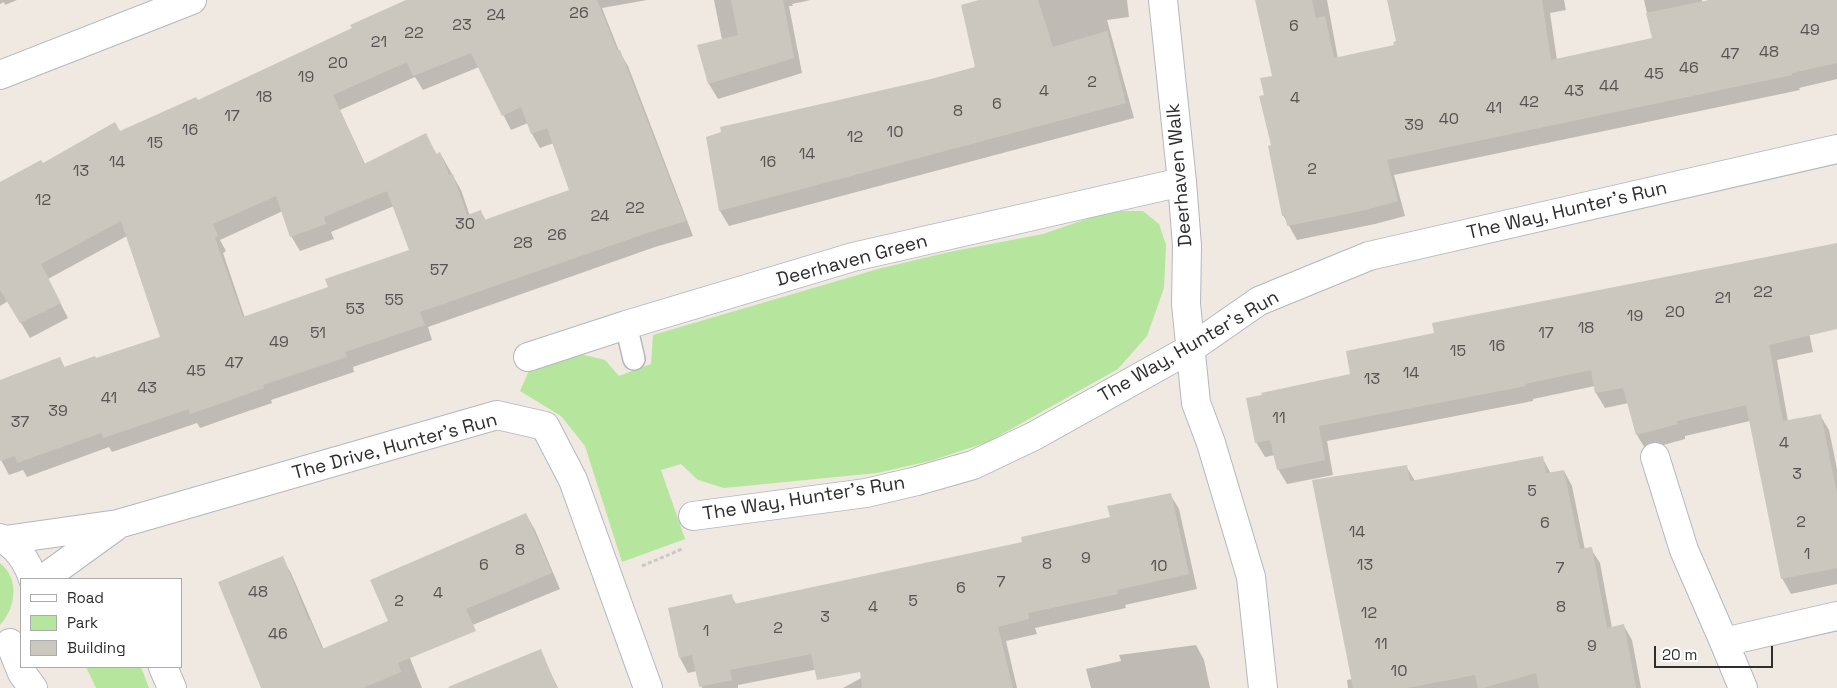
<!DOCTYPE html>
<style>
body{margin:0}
#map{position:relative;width:1837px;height:688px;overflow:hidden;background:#efe9e1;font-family:"Space Grotesk",sans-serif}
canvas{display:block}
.legend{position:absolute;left:20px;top:578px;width:162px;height:90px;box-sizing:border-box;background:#fff;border:1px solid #ababab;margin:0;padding:6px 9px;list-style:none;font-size:15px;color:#2e2e2e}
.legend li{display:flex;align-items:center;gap:10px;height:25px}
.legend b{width:25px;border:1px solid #ababab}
.scale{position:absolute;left:1654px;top:646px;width:119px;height:22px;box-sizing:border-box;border:2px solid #2e2e2e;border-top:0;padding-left:6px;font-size:15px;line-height:18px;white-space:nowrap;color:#2e2e2e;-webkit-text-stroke:4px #fff;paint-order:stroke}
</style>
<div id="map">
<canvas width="1837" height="688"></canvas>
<ul class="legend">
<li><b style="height:6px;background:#fff"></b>Road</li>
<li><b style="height:14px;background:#b6e59e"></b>Park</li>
<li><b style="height:14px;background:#cbc7bf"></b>Building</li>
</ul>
<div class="scale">20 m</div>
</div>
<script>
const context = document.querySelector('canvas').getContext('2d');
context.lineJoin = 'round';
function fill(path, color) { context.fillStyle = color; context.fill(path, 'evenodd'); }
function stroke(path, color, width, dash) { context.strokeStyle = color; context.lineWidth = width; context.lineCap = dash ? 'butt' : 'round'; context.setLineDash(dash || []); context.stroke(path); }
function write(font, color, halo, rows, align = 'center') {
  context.font = font + ' "Space Grotesk",sans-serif'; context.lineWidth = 4; context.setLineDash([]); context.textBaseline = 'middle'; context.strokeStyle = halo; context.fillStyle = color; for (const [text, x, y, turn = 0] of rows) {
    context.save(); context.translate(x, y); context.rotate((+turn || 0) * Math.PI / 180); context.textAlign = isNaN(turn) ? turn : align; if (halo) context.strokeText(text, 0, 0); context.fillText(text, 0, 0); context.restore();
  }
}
const green = new Path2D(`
 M1110,211h33l16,13 7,21 -2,43 -17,48 -29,33 -130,73 -58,19 -53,12 -153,15 -26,-8 -17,-16 -20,6 24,69 -63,23 -37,-116 -24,-30 -41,-25 12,-27 40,-12 33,8 14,16 32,-12 2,-29 225,-66 71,-17 94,-18z
 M0,563c20,16 16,45 0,62z
 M86,667h55l8,21h-53z`);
const shadow = new Path2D(`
 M0,0h17l-12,5 -1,-3 -4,2z
 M409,0h238l-45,8 17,43 9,15 65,170 -38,11 -227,80 4,13 -79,27 1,5 -83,28 1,3 -38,13 -34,12 -3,-5 -85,29 -3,-5 -82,30 -4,-7 -14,5 -9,-17v-77l60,-22 5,9 31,-8 66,-22 -35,-102 -79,43 20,39 -38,20 -22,-37 -8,5v-122l42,-20 156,-62 156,-73zM479,67l32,63 17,-7 4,11 8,14 14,-5 17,48 -85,30 -5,-9 -11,4 -9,-26 -21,-37 -3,2 -11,-20 -61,29 -25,-54 75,-33 8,13zM394,206l17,44 -82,38 -84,30 -22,-65 3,-2 -6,-11 63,-29 8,25 9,15 34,-12 -3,-7z
 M714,0h97l-19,4 1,2h-4l13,67 -84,26 -9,-15 -10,-38 23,-6z
 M983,0h144l2,17 -22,3 27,98 -405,108 -9,-15 -12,-71 269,-73z
 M1257,0h70l11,59 58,-13 1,-4 -8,-42h175l2,10 -16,3 7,47 96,-21 -9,-39h58v3l14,-3h121v79l-38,9 1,2 -406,85 11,41 -30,8 -78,16 -14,-25 -18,-119 8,-19z
 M1796,270l17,82 -36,8 11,61 32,-6 9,15 8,39v115l-46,10 -9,-16 -32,-157 -65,15v3l-39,11 -9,-15 -8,-32 -24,5 -9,-15 -1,-7 -62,13v2l-206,40 6,34 -46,9 -9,-15 -3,-14 -10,2 -9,-15 96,-67z
 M1542,457l9,17 13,-3 8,15 13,64 6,-1 9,14 12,65 12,-2 8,14 9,48h-293l-1,-8 5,-1 54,-213 9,15z
 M1170,494l9,15 18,80 -72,16 1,3 -91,20 2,6 -31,7 11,47h-174l45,-25 -69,6 -81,16v3h-36l-5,-17 -9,2 -8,-15 51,-62 5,8 287,-61 88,-25z
 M526,514l9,16 25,59 -97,40 -33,-73z
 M282,558l9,15 33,77 77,-14 21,52h-154z
 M1196,645l8,15 6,28h-119l-5,-19 35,-8 -2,-6z
 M540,651l18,37h-73z`);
const building = new Path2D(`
 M406,0h191l20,50h3l66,171 -39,12 -227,79 5,13 -80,27 2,5 -84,28 1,3 -39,14 -35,12 -1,-5 -86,29 -2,-5 -84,30 -2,-7 -15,5v-81l60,-23 4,10 31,-11 1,2 64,-21 -39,-116 -80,43 20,39 -41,20 -20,-33v-108l41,-22 2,3 72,-41 5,9 76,-34 2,3 154,-72 -2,-3zM471,53l31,63 19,-9 10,27 16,-6 22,62 -85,30 -3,-10 -14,5 -14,-41 -4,1 -9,-23 -4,2 -10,-21 -62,31 -31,-69 74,-33 6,14zM387,191l22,59 -84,29 3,8 -85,30 -28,-79 3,-2 -5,-12 63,-28 14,41 36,-13 -2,-7z
 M731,0h52l11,58 -86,26 -11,-39 41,-10z
 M979,0h59l15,47 54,-16 19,72 -407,108 -13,-74 15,-5 -1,-5 211,-48 44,-12 -14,-62z
 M1255,0h57l4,18 9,-2 9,42 60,-13 -1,-3 3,-1 -9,-41h155l9,60 101,-22 -6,-25 63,-13h128v63l-45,10v2l-405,85 11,41 -32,9 -79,16 -2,-11 -3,1 -14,-70 3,-1 -12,-49 5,-1 -4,-17 12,-2z
 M1837,243v86l-68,16 14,76 38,-7 16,80v74l-56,11 -35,-174 -69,16 1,3 -42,11 -13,-47 -28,5 -4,-23 -66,14 1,2 -207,40 6,34 -48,10 -7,-30 -15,3 -9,-45 16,-3 -1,-2 89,-19 -4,-23 88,-18 -2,-10z
 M1543,456l3,17 18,-3 16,79 12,-2 15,81 17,-4 12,64h-97l-3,-15 -53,15h-5l-3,-13 -68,13h-54l-41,-208 95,-15 3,16z
 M1171,493l18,81 -72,16 1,4 -90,19 1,6 -31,8 15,61h-151l-2,-16 -43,8 -6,-26 -81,16 2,10 -33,7 -7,-32 -13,3 -11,-50 64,-14 2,10 288,-62 -1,-5 89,-20 -3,-11z
 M526,513l26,60 -86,36 10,22 -78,32 3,9 -38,16h-102l-43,-106 65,-26 26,65 1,-1 12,29 66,-28 -18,-41z
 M541,649l16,39h-108l-1,-1z`);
const path = new Path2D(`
 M642,566l40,-17`);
const lane = new Path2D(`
 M626,325l8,34`);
const street = new Path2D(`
 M1163,0l19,182 5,64 -1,58 10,99 15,40 40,134 12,111
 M0,75l192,-75
 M528,357l98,-32 227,-68 329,-75
 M1655,457l29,93 40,92 19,46
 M693,516l173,-23 51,-12 56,-16 61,-29 156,-87 69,-48 110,-45 468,-107
 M5,540l113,-16 379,-109 48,11 28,54 75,208
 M43,579l72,-52
 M1724,642l113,-26
 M163,667l9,21`);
const secondary = new Path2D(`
 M0,538c17,7 28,25 33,41
 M10,643l12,30 11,15`);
const numberNames = [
 ["26",579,14],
 ["24",496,16],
 ["23",462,26],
 ["6",1294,27],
 ["49",1810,31],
 ["22",414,34],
 ["21",379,43],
 ["48",1769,53],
 ["47",1730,55],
 ["20",338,64],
 ["46",1689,69],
 ["45",1654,75],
 ["19",306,78],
 ["2",1092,83],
 ["44",1609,87],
 ["4",1044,92],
 ["43",1574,92],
 ["18",264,98],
 ["4",1295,99],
 ["42",1529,103],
 ["6",997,105],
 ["41",1494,109],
 ["8",958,112],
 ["17",232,117],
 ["40",1449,120],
 ["39",1414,126],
 ["16",190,131],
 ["10",895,133],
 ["12",855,138],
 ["15",155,144],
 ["14",807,155],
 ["14",117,163],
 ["16",768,163],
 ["2",1312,170],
 ["13",81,172],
 ["12",43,201],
 ["22",635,209],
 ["24",600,217],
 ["30",465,225],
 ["26",557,236],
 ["28",523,244],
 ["57",439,271],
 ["22",1763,293],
 ["21",1723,299],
 ["55",394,301],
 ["53",355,310],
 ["20",1675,313],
 ["19",1635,317],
 ["18",1586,329],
 ["51",318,334],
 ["17",1546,334],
 ["49",279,343],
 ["16",1497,347],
 ["15",1458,352],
 ["47",234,364],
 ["45",196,372],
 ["14",1411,374],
 ["13",1372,380],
 ["43",147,389],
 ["41",109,399],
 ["39",58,412],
 ["11",1279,419],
 ["37",20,423],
 ["4",1784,444],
 ["3",1797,475],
 ["5",1532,492],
 ["2",1801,523],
 ["6",1545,524],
 ["14",1357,533],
 ["8",520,551],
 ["1",1807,555],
 ["9",1086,559],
 ["8",1047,565],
 ["6",484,566],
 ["13",1365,566],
 ["10",1159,567],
 ["7",1560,569],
 ["7",1001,583],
 ["6",961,589],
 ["48",258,593],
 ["4",438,594],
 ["2",399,602],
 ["5",913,602],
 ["4",873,608],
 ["8",1561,608],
 ["12",1369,614],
 ["3",825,618],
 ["2",778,629],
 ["1",706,632],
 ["46",278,635],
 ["11",1381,645],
 ["9",1592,647],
 ["10",1399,672]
];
const streetNames = [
 ["Deerhaven Walk",1180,175,-95],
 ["The Way, Hunter's Run",1567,211,-13],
 ["Deerhaven Green",852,261,-15],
 ["The Way, Hunter's Run",1189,347,-30],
 ["The Drive, Hunter's Run",395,447,-15],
 ["The Way, Hunter's Run",804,499,-9]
];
fill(green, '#b6e59e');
fill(shadow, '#0003');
fill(building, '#cbc7bf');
stroke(lane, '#b4b7c1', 24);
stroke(street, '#b4b7c1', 30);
stroke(secondary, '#b4b7c1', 30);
stroke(path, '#c9c9c9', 3, [4, 2.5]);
stroke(lane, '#fff', 21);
stroke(street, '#fff', 28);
stroke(secondary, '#fff', 28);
write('16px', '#555452', null, numberNames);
write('19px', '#2e2e2e', '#fff', streetNames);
</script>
